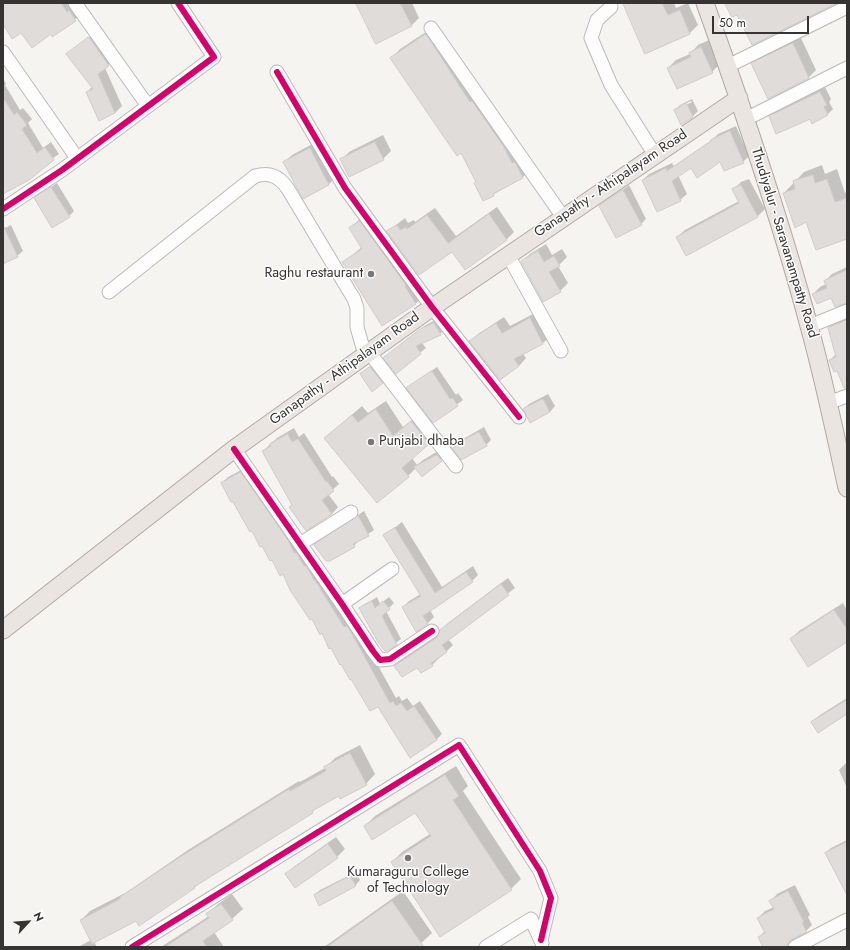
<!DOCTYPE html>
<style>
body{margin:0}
#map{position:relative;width:850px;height:950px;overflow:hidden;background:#f6f4f1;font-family:Jost,sans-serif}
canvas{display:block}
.frame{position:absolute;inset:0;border:4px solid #363432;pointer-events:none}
.north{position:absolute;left:8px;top:902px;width:40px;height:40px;-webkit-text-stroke:3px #fff;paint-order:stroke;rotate:64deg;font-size:11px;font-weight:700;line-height:16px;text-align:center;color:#363432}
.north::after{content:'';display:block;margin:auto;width:14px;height:18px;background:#363432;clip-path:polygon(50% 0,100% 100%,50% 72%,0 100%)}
.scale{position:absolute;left:712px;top:16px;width:97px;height:18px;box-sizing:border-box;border:2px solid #363432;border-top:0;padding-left:5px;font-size:12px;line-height:14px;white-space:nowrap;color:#363432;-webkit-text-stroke:3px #fff;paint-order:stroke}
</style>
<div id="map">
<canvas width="850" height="950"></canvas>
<div class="frame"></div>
<div class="north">N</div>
<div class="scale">50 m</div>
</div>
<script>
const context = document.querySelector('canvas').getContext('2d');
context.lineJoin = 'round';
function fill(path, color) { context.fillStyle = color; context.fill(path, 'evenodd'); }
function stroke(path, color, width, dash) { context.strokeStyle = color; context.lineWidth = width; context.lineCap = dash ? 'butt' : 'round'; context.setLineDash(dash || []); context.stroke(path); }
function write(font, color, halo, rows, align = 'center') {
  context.font = font + ' Jost,sans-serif'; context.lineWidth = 3; context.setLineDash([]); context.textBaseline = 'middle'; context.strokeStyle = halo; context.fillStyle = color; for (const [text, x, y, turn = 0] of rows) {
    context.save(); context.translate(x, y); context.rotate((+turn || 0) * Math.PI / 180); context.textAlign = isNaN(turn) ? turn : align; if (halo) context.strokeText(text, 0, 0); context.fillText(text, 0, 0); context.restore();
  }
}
const shadow = new Path2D(`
 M3,3h66l12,12 -28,20 -2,-2 -29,-1 -19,-10z
 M361,3h51l7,15 -8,8z
 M625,3h49l2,5 12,-5 10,22 -8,8z
 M435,26l97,142 -9,9 -39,23 -7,-19 -15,-30 -70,-93 8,-9z
 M97,31l18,27 -10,10 17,38 -7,7 -28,-21 5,-5 -24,-33z
 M800,36l16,34 -7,7 -41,21 -16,-34 7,-7z
 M709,40l11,24 -8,8 -44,-4 8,-8 14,-6 8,-9z
 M3,78l3,6 -1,1 15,25 3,-2 9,11 -4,4 15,25 8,-6 8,12 -56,39z
 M825,87l6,12 -2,3 4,7 -5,5 -58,3 5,-5z
 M692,99l6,12 -5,5 -18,-6 5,-5zM691,101l1,1 -12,6v-2z
 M736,126l13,30 -6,6 -22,-1 -30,6 -13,8 9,19 -7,6 -37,-20 6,-6 23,-11 2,3 38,-26 6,-6z
 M383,135l8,16 -8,8 -42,1 8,-8z
 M318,141l18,36 -8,8 -44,-22 8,-8z
 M822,165l3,9 12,-5 8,24 2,-1v46l-40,-18 -23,-27 20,-21z
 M749,179l16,30 -7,7 -81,21 8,-7 54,-29 -6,-11 8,-8z
 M57,183l17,28 -5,5 -34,-18z
 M629,185l17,34 -5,5 -41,-18z
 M497,207l17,25 -8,8 -54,10 -64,-19 17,-13 3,5 6,-3 1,2 20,-14 21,28z
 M361,218l65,75 -10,10 -72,-41 18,-15 -12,-19z
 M11,225l12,26 -6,5 -14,7v-34z
 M546,244l6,11 10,-6 5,8 -9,9 10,17 -8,8 -38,-29 8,-8z
 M847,267v36l-15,-6 -19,-3 7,-7 6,-3 -1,-3 7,-7z
 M537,312l13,24 -7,7 -20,11 3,4 -7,8 -48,-25 7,-7 26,-17 6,9z
 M847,317v71l-17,-28 6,-6 -7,-26 7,-6z
 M439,318l6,11 -5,5 -18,9 4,5 -30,24 -6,-19 36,-28z
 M376,362l11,16 -5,5 -21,-9z
 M437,367l19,28 2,-2 5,7 -30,22 -25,-34z
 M548,394l7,12 -5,6 -20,10 -6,-13 5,-5z
 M386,401l17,26 19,-15 16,22 -26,24 5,7 6,-5 22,-13 4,5 -27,24 -6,-8 -8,8 -83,-38 37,-32 6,7z
 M484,427l7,13 -5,5 -33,2 5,-5z
 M294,428l5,9 5,-4 28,44 1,-1 6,8 -11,10 10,13 -6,7 -39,-10 -30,-53 14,-13z
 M247,467l109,159 40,72 3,-2 3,5 5,-3 6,8 7,-5 22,33 -6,6 -58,-34 -66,-88 -90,-135 6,-6z
 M364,511l10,19 -15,10 -5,6 -13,6 -14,9 -12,-16z
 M402,522l40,65 31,-21 5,9 -6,6 -42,29 4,7 -7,7 -24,-17 6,-6 12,-7 -37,-58z
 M508,578l7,10 -67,51 5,6 -21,20 -36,1 6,-7 37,-24 9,-12z
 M377,597l3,7 9,-7 5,6 -8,8 15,28 -14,11 -27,-42z
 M843,603l4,7v30l-56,-1 8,-8z
 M847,698v15l-35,9 8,-7z
 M360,745l15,29 -9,10 -27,11 -22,12 -5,5 -112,70 -6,6 -100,54 3,5h-19l13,-7 -10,-20 9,-9 37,-19 61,-42 111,-69 1,1 25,-14 10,-10z
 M847,762v26l-8,-18z
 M456,766l12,20 -5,5 58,88 -10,10 -119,-27 10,-10 28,-18 -14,-23 -51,15 10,-10z
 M336,837l9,12 -8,8 -50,17 8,-8z
 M847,840v55l-21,-42 5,-5z
 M356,872l4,8 -5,6 -40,9 5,-5z
 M795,885l15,30 -2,2 4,8 -6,6 -12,6 -5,6 2,4h-26l-6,-10 6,-6 -7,-13 7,-7 9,-4 -3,-6 6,-7z
 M403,891l29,42 -15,14h-93z
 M232,894l11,15 -11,10 -18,13 10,15h-63l48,-31 -1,-2 10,-10z`);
const building = new Path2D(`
 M3,3h58l6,9 2,-2 7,11 -24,16 -1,-3 -19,14 -11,-15 -9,6 -9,-15z
 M356,3h44l12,23 -36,18z
 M623,3h39l6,12 12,-5 10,24 -45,20z
 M725,3h112l-85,42 -15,-30 -5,2z
 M426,34l44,68 2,-1 32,46 8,16 2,-1 2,2 7,14 -30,16 1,2 -11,5 -9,-18 2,-1 -15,-29 -4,3 -67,-98z
 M89,37l20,29 -11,8 17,39 -16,8 -13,-29 7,-3 -27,-35z
 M793,43l16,35 -41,21 -17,-36z
 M701,47l12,26 -36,16 -10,-21 24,-11 -2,-4z
 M820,92l7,13 -3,2 4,8 -16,9 -2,-5 -34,15 -7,-18z
 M3,97l11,18 3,-3 10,13 -5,4 15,24 8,-6 9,13 -25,20 -26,14z
 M687,104l6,13 -12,8 -7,-15z
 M730,131l14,32 -20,8 -4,-9 -23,16 -6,-10 -19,13 9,20 -24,11 -15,-32 24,-12 1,3 44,-30v-1z
 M375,142l9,18 -35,17 -9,-18z
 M310,148l19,37 -26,14 -20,-37z
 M813,175l2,8 12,-4 8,23 12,-4v41l-31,11 -10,-28 -11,6 -12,-35 12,-4 -2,-8z
 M741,185l17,32 -72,39 -10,-19 63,-34 -7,-14z
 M51,187l19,30 -18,11 -18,-30z
 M623,190l19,35 -26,13 -17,-32z
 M489,214l18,26 -42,30 -13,-18 -33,23 -33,-44 11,-6 3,5 6,-3 1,2 20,-14 21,28z
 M360,221l46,64 -1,1 11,18 -34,22 -40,-64 20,-13 -13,-21z
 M3,225l15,32 -15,7z
 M538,251l6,11 10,-6 6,10 -11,6 12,20 -18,10 -22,-41z
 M847,270v33l-12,4 -4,-9 -14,6 -5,-10 15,-6 -3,-7z
 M530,318l13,26 -29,15 5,7 -19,14 -31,-39 27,-18 6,10z
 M847,320v68h-3l-7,-17 -3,1 -5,-12 7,-3 -8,-29z
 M434,323l7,12 -25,11 5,8 -25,20 -13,-16 37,-29z
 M370,367l13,16 -11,9 -12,-18z
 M432,371l18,28 3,-1 5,8 -25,17 -27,-35z
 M543,399l7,13 -20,11 -7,-14z
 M376,409l17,27 18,-15 18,23 -27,24 7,9 -32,26 -53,-65 28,-23 6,7z
 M479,432l8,14 -26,14 -10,-13z
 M288,434l4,8 6,-3 28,43 1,-1 7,10 -12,9 10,14 -26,17 -17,-24 3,-2 -30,-54 9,-5 -1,-2z
 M437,455l5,6 -20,16 -8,-10z
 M241,472l47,68 6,13 2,-1 8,14 3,1 7,13h1l29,47 3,-1 4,6 39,71 3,-2 3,5 5,-3 6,8 7,-5 23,34 -27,18 -32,-51 -8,4 -19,-32 -1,1 -9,-16 -1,1 -9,-17 -2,1 -7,-16 -2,2 -8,-16 -2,1 -20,-30 -7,-16 -3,2 -8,-16 -2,1 -8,-15 -2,1 -8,-16 -2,1 -17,-30h-2l-10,-19z
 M358,515l11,21 -16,8 2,3 -25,14h-4l-12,-16z
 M395,528l40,65 31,-21 7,10 -50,34 5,8 -12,8 -14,-25 19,-11 -38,-61z
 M501,584l8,11 -67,50 5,7 -16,11 2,3 -12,7 -4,-5 -15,9 -8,-11 42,-28 4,-8z
 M372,601l3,7 8,-7 7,8 -8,7 15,29 -10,6h-2l-7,-9 -19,-34z
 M834,610l13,19v13l-39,25 -18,-28z
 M847,700v14l-29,19 -7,-11z
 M350,753l17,32 -27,14 -1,-3 -27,15 1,2 -119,74 1,1 -56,38 -3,-5 -44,23 -12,-24 40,-21v-2l57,-38 112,-70 1,2 36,-20 -2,-4z
 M445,775l14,21 -6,4 59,90 -72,47 -49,-75 40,-26 -16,-23 -43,27 -8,-14z
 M847,842v53l-22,-42z
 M328,844l10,14 -43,30 -10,-14z
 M350,876l6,10 -37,20 -5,-11z
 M788,891l16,31 -2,1 5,9 -16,8 -4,7h-24l-5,-10 7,-4 -8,-15 17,-9 -5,-8z
 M392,901l32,46h-97z
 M221,904l12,16 -30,21 4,6h-42l44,-29 -3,-4z`);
const minor = new Path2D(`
 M75,3l73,103
 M611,7l-14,13 -6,18 20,47 44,70
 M431,28l132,189
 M3,52l74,106
 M728,66l119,-59
 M277,72l68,116 87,119 87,110
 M746,119l101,-51
 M3,209l59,-39 152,-113 -36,-54
 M508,255l53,96
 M109,292l146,-116c15,-4 24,0 33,13l66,110 3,9v19l8,28
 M810,326l37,-15
 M369,352l87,114
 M828,403l19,-7
 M234,449l108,155 31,47 7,9 10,-1 42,-28
 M300,544l51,-32
 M342,604l50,-35
 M132,947l327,-202 81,126 11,27 -10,42
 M486,947l45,-28 11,24
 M795,947l52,-27`);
const major = new Path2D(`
 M705,3c38,106 75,214 104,323 15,53 26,108 38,162
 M3,630l231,-181 190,-136 315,-215`);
const cycleway = new Path2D(`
 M277,72l68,116 87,119 87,110
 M3,209l59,-39 152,-113 -36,-54
 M234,449l108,155 31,47 7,9 10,-1 42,-28
 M132,947l327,-202 81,126 11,27 -10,42`);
const markers = [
 [371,274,4,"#797775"],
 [371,442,4,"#797775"],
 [408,858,4,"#797775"]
];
const streetNames = [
 ["Ganapathy - Athipalayam Road",611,184,-34],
 ["Thudiyalur - Saravanampatty Road",784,243,73],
 ["Ganapathy - Athipalayam Road",345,369,-36]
];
const poiNames = [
 ["Raghu restaurant",363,274],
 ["Punjabi dhaba",379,442,"left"],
 ["Kumaraguru College",408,873,"center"],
 ["of Technology",408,889,"center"]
];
fill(shadow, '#0003');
fill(building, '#dfdcda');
stroke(building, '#ceccca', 1);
stroke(minor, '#bbbab8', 15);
stroke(major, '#b2a8a1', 19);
stroke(minor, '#fefdfd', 13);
stroke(major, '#eae5e1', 17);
stroke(cycleway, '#d6006c', 6);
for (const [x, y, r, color] of markers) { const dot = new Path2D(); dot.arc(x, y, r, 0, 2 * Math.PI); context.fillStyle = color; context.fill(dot); stroke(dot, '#fff', 1.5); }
write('14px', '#363432', '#fff', streetNames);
write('14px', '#363432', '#fff', poiNames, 'right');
</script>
